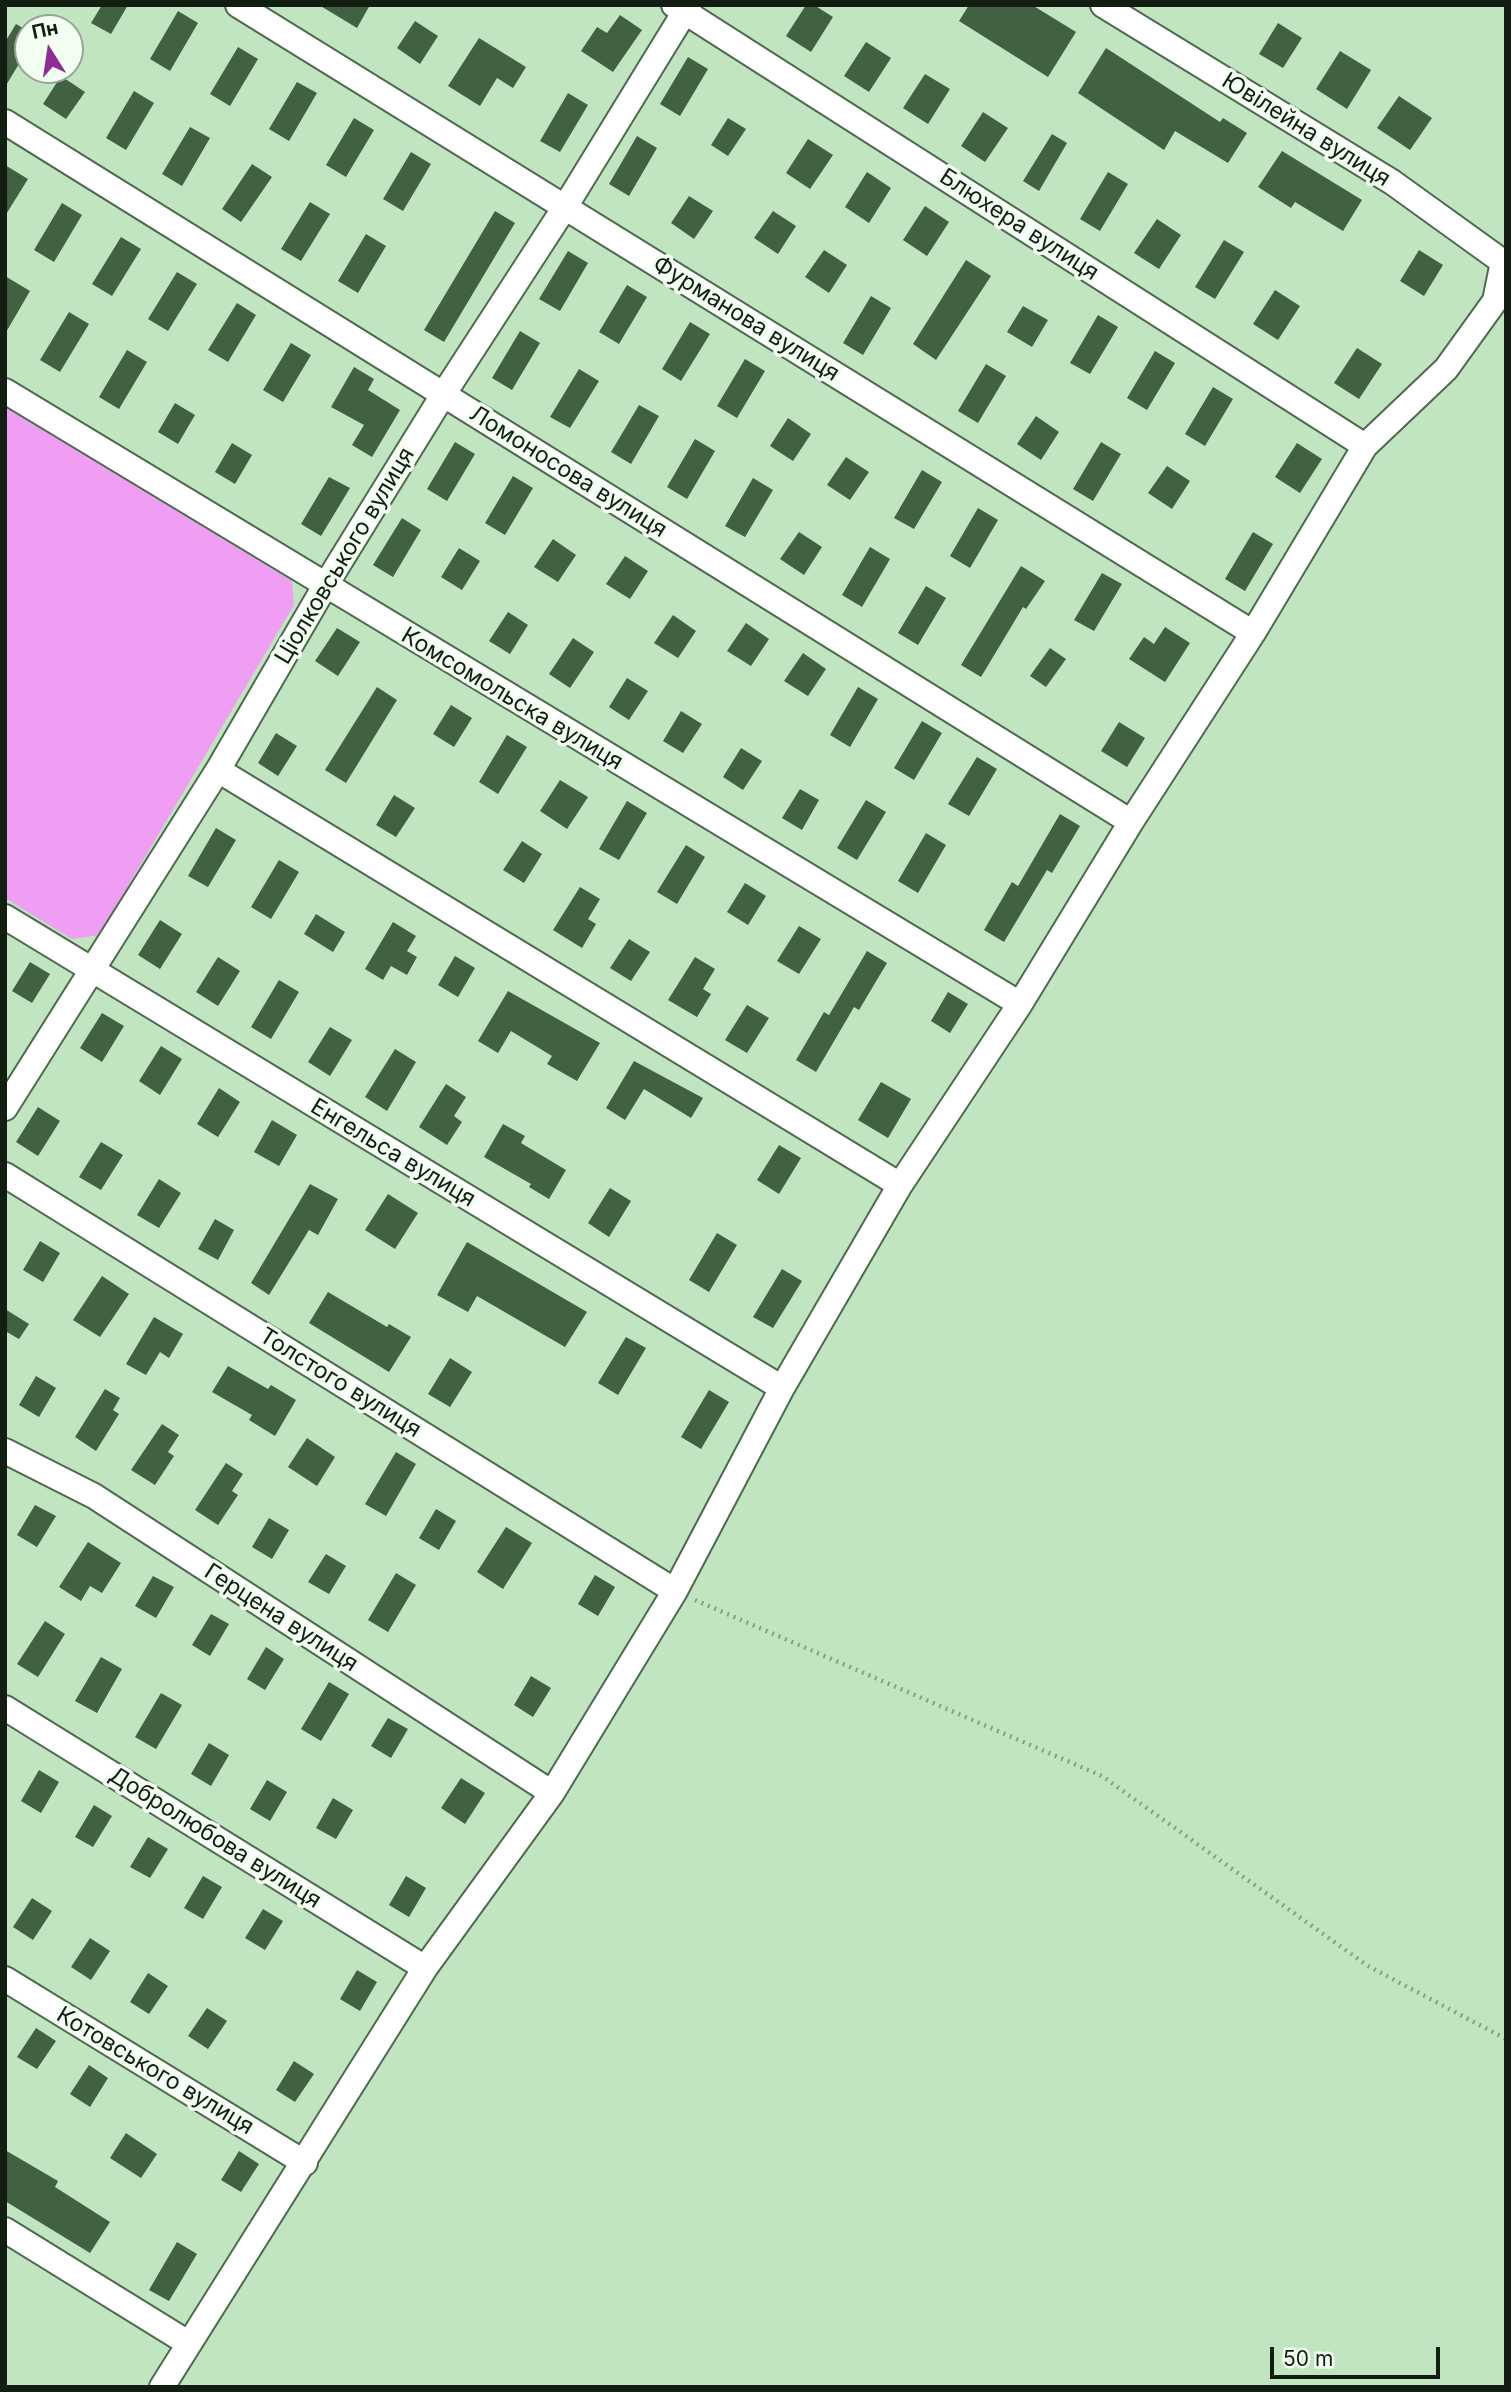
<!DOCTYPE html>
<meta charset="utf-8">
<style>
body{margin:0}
#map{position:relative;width:1511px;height:2392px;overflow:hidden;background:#c2e5c1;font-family:Inter,sans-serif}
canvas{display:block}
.frame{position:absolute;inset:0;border:7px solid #111e11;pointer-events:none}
.north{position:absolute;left:14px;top:14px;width:70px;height:70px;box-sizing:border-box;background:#f3fef3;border:2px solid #99a499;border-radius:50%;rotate:348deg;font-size:19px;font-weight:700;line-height:28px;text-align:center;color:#111e11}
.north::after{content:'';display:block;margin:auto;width:24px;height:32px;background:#8e2d96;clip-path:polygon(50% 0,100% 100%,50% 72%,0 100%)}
.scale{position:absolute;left:1270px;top:2347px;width:170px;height:32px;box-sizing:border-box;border:4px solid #111e11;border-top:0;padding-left:9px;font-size:21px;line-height:24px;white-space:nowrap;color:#111e11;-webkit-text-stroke:5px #f3fef3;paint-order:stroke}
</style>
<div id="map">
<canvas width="1511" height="2392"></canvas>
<div class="frame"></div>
<div class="north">Пн</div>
<div class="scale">50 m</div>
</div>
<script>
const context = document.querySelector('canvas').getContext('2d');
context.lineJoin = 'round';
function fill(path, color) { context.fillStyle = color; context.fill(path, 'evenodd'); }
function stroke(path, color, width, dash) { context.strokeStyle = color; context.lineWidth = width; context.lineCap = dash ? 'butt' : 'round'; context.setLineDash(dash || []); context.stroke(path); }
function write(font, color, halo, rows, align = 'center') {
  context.font = font + ' Inter,sans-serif'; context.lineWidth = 7; context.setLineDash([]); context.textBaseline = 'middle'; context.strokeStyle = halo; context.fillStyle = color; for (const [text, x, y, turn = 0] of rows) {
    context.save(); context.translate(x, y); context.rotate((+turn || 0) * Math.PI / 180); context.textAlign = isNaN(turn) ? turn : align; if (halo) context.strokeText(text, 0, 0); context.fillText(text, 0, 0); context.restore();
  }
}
const green = new Path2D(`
 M5,406l287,175 2,24 -195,330 -27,4 -67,-41z`);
const building = new Path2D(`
 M102,5h26l-17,29 -20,-11z
 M319,5h51l-13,23z
 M806,5h8l19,12 -22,35 -25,-16z
 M969,5h63l44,27 -28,45 -89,-56z
 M178,11l20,12 -28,48 -20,-12z
 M620,15l22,15 -29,42 -32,-21 16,-24 10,6z
 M415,21l23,15 -18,28 -23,-16z
 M1278,23l24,15 -19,30 -24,-14z
 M16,24l12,7v18l-23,38v-45z
 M479,38l47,29 -13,21 -16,-10 -17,28 -32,-20z
 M866,42l25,16 -22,34 -25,-16z
 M238,47l20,12 -28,47 -20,-12z
 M1106,48l114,74 3,-4 24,15 -19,30 -53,-32 -11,19 -86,-57z
 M1340,51l31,19 -24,39 -31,-20z
 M688,57l20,12 -28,47 -20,-12z
 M925,74l25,15 -22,35 -25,-16z
 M61,76l24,16 -19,27 -23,-15z
 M297,82l20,11 -28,48 -20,-12z
 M134,91l20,12 -28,47 -20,-12z
 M568,93l20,12 -28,47 -20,-11z
 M1399,96l33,22 -22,32 -33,-22z
 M983,112l25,16 -23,34 -24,-16z
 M354,118l20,12 -28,47 -20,-12z
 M728,118l18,11 -18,27 -17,-11z
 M190,127l20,11 -28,48 -20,-12z
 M1052,134l15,9 -28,48 -16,-10z
 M637,136l20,12 -28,48 -20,-12z
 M808,139l25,16 -23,34 -24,-16z
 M1282,151l80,49 -19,31 -48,-29 -4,6 -33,-21z
 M411,152l20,12 -28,47 -20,-12z
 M252,164l20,13 -31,45 -19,-13z
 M5,165l23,14 -23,37z
 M867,172l24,16 -22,35 -24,-16z
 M1108,172l20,12 -28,47 -20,-12z
 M689,196l24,15 -19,28 -23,-16z
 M310,202l20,12 -29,47 -20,-12z
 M62,203l20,12 -28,47 -20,-12z
 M925,206l24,16 -22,34 -24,-16z
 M495,211l20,12 -71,119 -20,-12z
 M773,211l23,15 -18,28 -24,-16z
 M1157,219l24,16 -22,34 -25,-16z
 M366,234l20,12 -28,47 -20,-12z
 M121,237l20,12 -29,47 -20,-12z
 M1224,240l20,12 -29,47 -20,-12z
 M824,250l23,15 -18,28 -24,-16z
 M1419,250l24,15 -19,31 -24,-15z
 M568,251l20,12 -28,48 -21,-12z
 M966,260l25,16 -55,84 -23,-16z
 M177,272l20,12 -29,47 -20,-12z
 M5,276l25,15 -25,43z
 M627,285l20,12 -28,47 -20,-12z
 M1275,290l25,16 -22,34 -25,-16z
 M871,296l20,12 -28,47 -20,-12z
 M237,303l19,12 -28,47 -20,-12z
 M1023,306l25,14 -16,27 -25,-15z
 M69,312l20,12 -29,48 -20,-12z
 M1098,315l20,12 -28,47 -20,-11z
 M690,322l20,12 -29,47 -19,-12z
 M520,331l20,12 -28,47 -20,-12z
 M291,343l20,12 -28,47 -20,-12z
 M1357,348l25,16 -23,35 -25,-16z
 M127,350l20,12 -28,47 -20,-12z
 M1155,351l20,12 -28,47 -20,-12z
 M745,359l20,12 -28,47 -20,-12z
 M986,364l20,12 -28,47 -20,-12z
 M354,367l20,12 -6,11 32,20 -28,47 -20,-12 12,-20 -33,-18z
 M579,369l20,12 -29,47 -20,-11z
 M1213,387l20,12 -28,47 -20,-12z
 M175,403l20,12 -17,29 -20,-12z
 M639,405l20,11 -28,48 -20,-12z
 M1036,416l23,16 -18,28 -24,-16z
 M788,418l23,16 -18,27 -23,-15z
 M695,439l20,12 -28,48 -20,-12z
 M455,442l20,12 -28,47 -20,-12z
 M1101,442l20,12 -28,47 -20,-12z
 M232,443l20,12 -17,29 -20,-12z
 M1297,443l25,16 -22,34 -25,-16z
 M846,457l23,15 -19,28 -23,-15z
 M1167,466l23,15 -18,28 -24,-16z
 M922,470l20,12 -28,47 -20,-11z
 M513,476l20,12 -28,47 -20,-12z
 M329,477l21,11 -29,48 -20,-12z
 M753,478l20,12 -28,47 -20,-11z
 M978,508l20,12 -28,48 -20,-12z
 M402,518l19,12 -28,47 -20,-12z
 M799,532l23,15 -18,28 -24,-16z
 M1253,532l20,12 -28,47 -20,-12z
 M553,539l23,16 -18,27 -24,-15z
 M870,547l20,12 -28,48 -20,-12z
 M459,548l21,13 -18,29 -21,-13z
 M625,556l23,15 -18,28 -24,-15z
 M1021,566l24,15 -19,28 -3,-2 -42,70 -20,-12z
 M1102,573l20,11 -28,47 -20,-11z
 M926,586l20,12 -28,47 -20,-12z
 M508,612l20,13 -18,29 -21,-13z
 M673,615l23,16 -18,27 -24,-15z
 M746,623l23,16 -18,27 -24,-15z
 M1165,627l25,16 -25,39 -36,-23 15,-22 10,7z
 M337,628l23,14 -22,34 -23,-15z
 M573,638l21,14 -24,36 -21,-14z
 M1050,648l16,11 -20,28 -16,-11z
 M803,653l23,16 -18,27 -24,-15z
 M627,678l21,13 -19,29 -20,-13z
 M377,687l20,13 -51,83 -21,-13z
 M858,687l20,12 -28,48 -20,-12z
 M451,705l21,13 -18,29 -21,-13z
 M681,711l21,13 -19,29 -20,-12z
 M922,721l20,12 -28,47 -20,-12z
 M1119,722l26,16 -18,29 -26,-16z
 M276,733l21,13 -19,30 -20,-13z
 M507,735l20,12 -29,47 -19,-12z
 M741,748l21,13 -19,29 -20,-13z
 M977,757l20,12 -28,47 -21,-12z
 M560,780l28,17 -21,32 -27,-18z
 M800,789l19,11 -17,30 -20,-12z
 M394,795l21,13 -19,29 -20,-12z
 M866,800l20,12 -29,48 -20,-12z
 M627,801l20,12 -28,47 -20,-11z
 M1060,814l20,12 -28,47 -5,-3 -43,72 -20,-12 28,-48 6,4z
 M216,828l20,12 -28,47 -20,-11z
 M926,833l20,12 -28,48 -20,-12z
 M522,841l20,13 -18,29 -21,-13z
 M686,845l19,12 -28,47 -20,-12z
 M279,860l20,12 -28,47 -20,-12z
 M745,883l21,13 -18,29 -21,-13z
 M580,887l20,12 -12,20 8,5 -14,24 -29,-18z
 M316,914l29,18 -12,20 -29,-18z
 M160,920l22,14 -22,35 -22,-14z
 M393,922l23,14 -9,15 10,6 -10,18 -16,-9 -8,14 -18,-11z
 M799,926l22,13 -22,35 -22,-13z
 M629,939l21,13 -19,29 -21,-13z
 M867,951l20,12 -28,47 -5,-3 -38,65 -20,-12 28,-48 5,3z
 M455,956l20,12 -17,29 -20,-12z
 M218,957l22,14 -22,35 -22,-14z
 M695,957l20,12 -12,20 8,5 -14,23 -29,-17z
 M30,962l20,12 -18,29 -20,-12z
 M279,980l20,12 -28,47 -20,-12z
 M508,991l92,52 -23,38 -30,-17 5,-8 -41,-25 -13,22 -20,-12z
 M948,992l20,12 -18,29 -19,-12z
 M747,1005l22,13 -22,35 -22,-13z
 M102,1013l22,13 -22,36 -22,-14z
 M330,1027l22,13 -22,36 -22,-14z
 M161,1046l21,13 -22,36 -21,-14z
 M395,1049l21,13 -29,49 -22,-14z
 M634,1061l69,37 -12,20 -47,-29 -19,31 -19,-12z
 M881,1082l30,17 -23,39 -30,-18z
 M446,1084l20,13 -12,19 8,6 -15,23 -28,-18z
 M219,1088l21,14 -22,35 -21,-13z
 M38,1107l22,14 -22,35 -22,-14z
 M272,1120l25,15 -18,31 -25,-14z
 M503,1124l22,12 -4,7 45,27 -17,29 -20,-12 2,-3 -47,-27z
 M101,1142l22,13 -22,35 -22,-13z
 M779,1145l22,13 -22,36 -22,-14z
 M159,1179l22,14 -22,35 -22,-13z
 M310,1184l28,15 -20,36 -9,-5 -40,65 -18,-12z
 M610,1188l21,13 -22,36 -21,-14z
 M388,1194l30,19 -23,36 -30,-19z
 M215,1219l19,11 -16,30 -20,-11z
 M717,1233l20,12 -28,47 -20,-12z
 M40,1241l20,12 -17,29 -20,-12z
 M467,1242l120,70 -22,35 -88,-51 -9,16 -31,-17z
 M782,1269l20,12 -29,47 -20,-11z
 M102,1276l27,18 -29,43 -27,-17z
 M328,1292l59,35 2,-3 22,13 -22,35 -80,-49z
 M5,1309l24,15 -10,15 -14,-8z
 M154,1317l29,17 -14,24 -9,-6 -14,23 -20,-11z
 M626,1337l20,11 -28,47 -20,-12z
 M450,1358l22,14 -22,35 -22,-13z
 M228,1366l40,23 3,-4 25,15 -21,36 -26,-16 3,-5 -40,-23z
 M36,1376l20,12 -17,29 -20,-12z
 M105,1389l15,9 -7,12 6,4 -23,37 -21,-14z
 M709,1390l20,12 -28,47 -20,-12z
 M162,1424l17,11 -11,17 6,4 -19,29 -24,-15z
 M307,1438l28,19 -18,29 -29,-19z
 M396,1452l20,12 -30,52 -21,-12z
 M226,1463l17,11 -11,17 6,4 -20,30 -23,-15z
 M35,1505l21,11 -19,31 -20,-12z
 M436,1509l20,12 -17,29 -20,-12z
 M269,1518l20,12 -17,29 -20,-12z
 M506,1527l26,16 -29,46 -26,-17z
 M88,1542l33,21 -19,30 -12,-7 -9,15 -22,-14z
 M326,1554l20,12 -17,28 -21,-12z
 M396,1573l20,12 -28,47 -20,-12z
 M595,1575l20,12 -17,29 -20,-12z
 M153,1576l21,11 -18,31 -21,-12z
 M211,1614l18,10 -19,32 -18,-11z
 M45,1621l20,13 -27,43 -21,-13z
 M266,1647l18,12 -19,31 -18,-11z
 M101,1657l21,12 -25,44 -22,-12z
 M531,1676l20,12 -18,29 -19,-12z
 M329,1682l20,12 -28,47 -20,-12z
 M161,1693l21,12 -26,44 -21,-12z
 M388,1718l20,11 -17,29 -20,-12z
 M209,1743l20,12 -18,31 -20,-12z
 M39,1770l20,12 -18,31 -20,-12z
 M461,1778l24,15 -20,31 -24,-16z
 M267,1780l20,12 -17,29 -20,-12z
 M333,1798l20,12 -17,29 -20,-11z
 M94,1805l18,11 -19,31 -18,-10z
 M148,1837l20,12 -18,29 -20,-11z
 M203,1876l19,11 -19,32 -19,-11z
 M406,1876l20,12 -17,29 -20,-12z
 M32,1898l20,13 -19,29 -20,-13z
 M263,1909l20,12 -18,29 -20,-12z
 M90,1938l20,13 -19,29 -20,-13z
 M357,1970l20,12 -17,29 -20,-12z
 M148,1973l20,13 -19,28 -19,-12z
 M207,2008l20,13 -19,28 -20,-13z
 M36,2028l20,13 -19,28 -20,-12z
 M294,2061l20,13 -19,28 -19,-12z
 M89,2065l19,13 -18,29 -20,-13z
 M126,2133l31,21 -16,24 -31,-20z
 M5,2150l53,31 -3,6 55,35 -20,31 -85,-52z
 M239,2151l20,13 -18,28 -20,-12z
 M177,2242l20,12 -28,47 -20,-11z`);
const path = new Path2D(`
 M695,1600l407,176 266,190 138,73`);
const minor = new Path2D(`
 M238,5l1015,628
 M674,5l691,441
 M5,122l1126,700
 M5,391l1015,613
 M218,770l682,415
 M5,917l777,471
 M5,1108l213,-338 107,-184 118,-191 122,-188 124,-202
 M5,1175l670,416
 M5,1451l89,45 458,297
 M5,1708l420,260
 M5,1979l300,184
 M5,2230l183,113
 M162,2387l263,-419 127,-175 123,-202 107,-203 118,-203 120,-181 111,-182 122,-189 112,-187 81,-77 49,-68 8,-39 -111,-80 -289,-177`);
const streetNames = [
 ["Ювілейна вулиця",1306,130,32],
 ["Блюхера вулиця",1019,225,33],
 ["Фурманова вулиця",746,319,32],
 ["Ломоносова вулиця",568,472,32],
 ["Ціолковського вулиця",345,556,-59],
 ["Комсомольска вулиця",512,699,31],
 ["Енгельса вулиця",393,1153,31],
 ["Толстого вулиця",340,1383,32],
 ["Герцена вулиця",281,1618,33],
 ["Добролюбова вулиця",215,1838,32],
 ["Котовського вулиця",155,2071,31]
];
fill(green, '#ef9ef4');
fill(building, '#426142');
stroke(minor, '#4c6b4c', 28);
stroke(path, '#86a286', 4.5, [2, 5]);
stroke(minor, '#fff', 24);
write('23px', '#111e11', '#f3fef3', streetNames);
</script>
